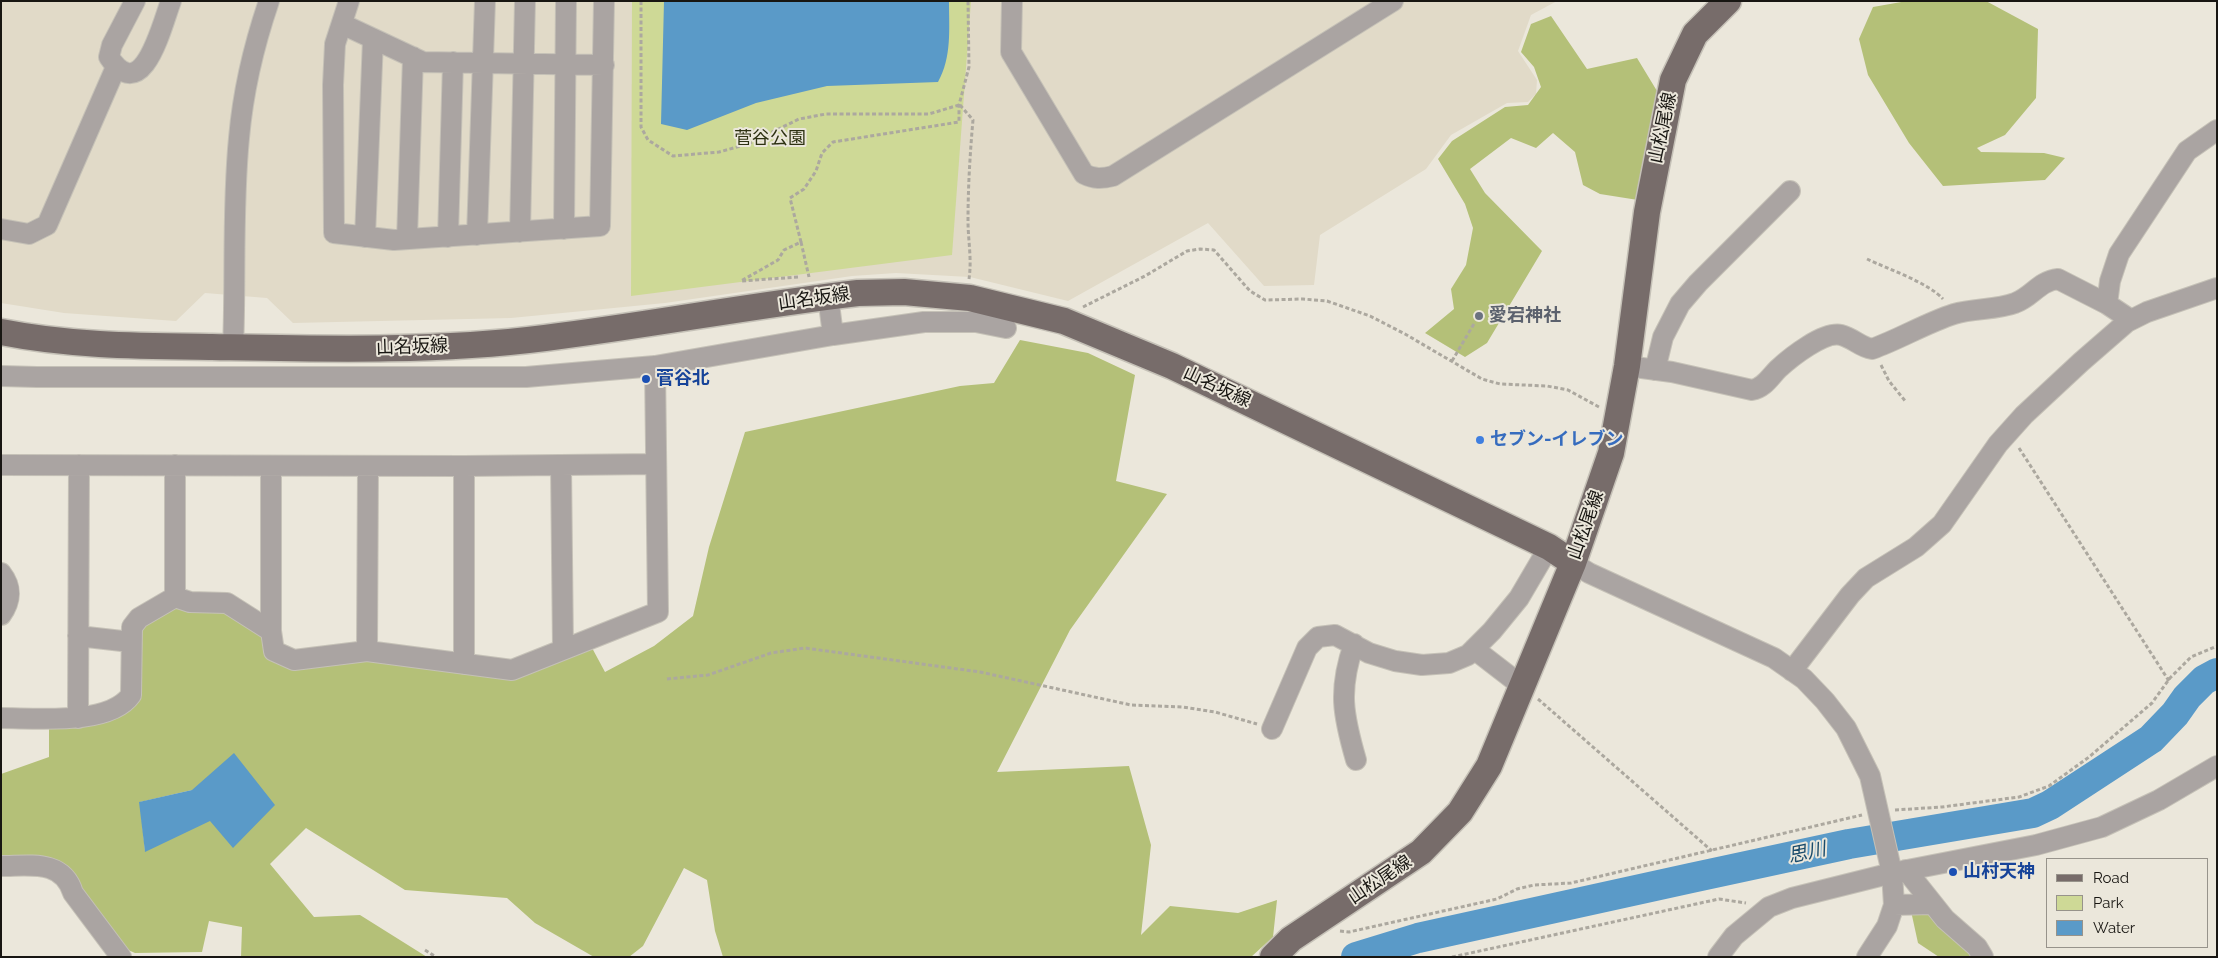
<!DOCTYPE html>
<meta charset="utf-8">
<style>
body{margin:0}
#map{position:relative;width:2218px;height:958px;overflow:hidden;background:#ebe7db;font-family:Raleway,sans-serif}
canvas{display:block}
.frame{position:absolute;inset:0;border:2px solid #181612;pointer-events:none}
.legend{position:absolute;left:2046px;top:858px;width:162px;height:90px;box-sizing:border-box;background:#ebe7db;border:1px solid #97938b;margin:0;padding:6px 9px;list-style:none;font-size:15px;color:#181612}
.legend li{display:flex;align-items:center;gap:10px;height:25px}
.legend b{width:25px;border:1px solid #97938b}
</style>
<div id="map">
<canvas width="2218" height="958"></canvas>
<div class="frame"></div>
<ul class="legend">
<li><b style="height:6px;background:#776c6a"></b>Road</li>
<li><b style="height:14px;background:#ced996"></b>Park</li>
<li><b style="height:14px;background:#5a9ac8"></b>Water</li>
</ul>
</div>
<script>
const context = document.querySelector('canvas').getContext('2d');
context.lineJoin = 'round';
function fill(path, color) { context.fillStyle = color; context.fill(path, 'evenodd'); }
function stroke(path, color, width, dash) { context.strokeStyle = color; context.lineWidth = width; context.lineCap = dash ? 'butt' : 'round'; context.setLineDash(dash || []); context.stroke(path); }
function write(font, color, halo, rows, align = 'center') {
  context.font = font + ' Raleway,"Noto Sans JP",sans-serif'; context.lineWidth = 4; context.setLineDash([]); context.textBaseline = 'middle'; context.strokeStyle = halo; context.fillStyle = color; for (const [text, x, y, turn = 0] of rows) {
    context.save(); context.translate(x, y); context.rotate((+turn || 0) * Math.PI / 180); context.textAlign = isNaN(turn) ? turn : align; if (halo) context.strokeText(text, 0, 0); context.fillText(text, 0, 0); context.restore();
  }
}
const built = new Path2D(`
 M1,1h1556l-26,14 -13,36 19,29 -1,14 -8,8 -21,1 -56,32 -25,34 -106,66 -6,50 -50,1 -56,-63 -140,78 -98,-24 -74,-4 -44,3 -187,27 -154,15 -218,5 -26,-25 -62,-5 -29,28 -112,-8 -63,-10z`);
const green = new Path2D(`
 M632,1h339l-19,254 -321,41z`);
const forest = new Path2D(`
 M1907,1h79l52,28 -2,69 -31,37 -28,13 4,4 63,1 21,5 -20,22 -102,6 -34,-43 -41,-68 -9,-36 14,-32z
 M1551,16l36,53 50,-11 20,33 -19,109 -38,-6 -17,-9 -8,-33 -22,-19 -17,15 -25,-10 -41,31 15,24 57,58 -55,92 -22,14 -40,-24 29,-24 -3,-20 15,-24 7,-37 -8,-24 -27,-45 14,-18 53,-34 23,-2 13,-18 -7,-20 -13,-15 10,-28z
 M1020,340l68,13 47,22 -19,106 51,13 -97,136 -73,142 132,-6 22,79 -10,90 29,-29 68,7 39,-13 -4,37 -22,20h-528l-8,-26 -8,-51 -23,-12 -41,78 -14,11h-35l-59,-34 -28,-25 -102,-8 -99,-62 -36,36 44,53 46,-2 67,42h-186l1,-30 -33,-6 -7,31 -67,1 -16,-7 -39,-59 -79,-26v-87l48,-17v-30l81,-18 8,-76 5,-10 25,-14h57l34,22 12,26 90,2 128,15 102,-28 14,26 49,-26 39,-30 16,-69 36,-115 215,-46 34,-3zM192,790l-47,61 -5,-49z
 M1926,907l53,50h-40l-21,-14 -7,-32z`);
const water = new Path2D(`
 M664,1h285c0,28 3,56 -11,81l-111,4 -71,17 -69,27 -26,-6z
 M234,753l41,52 -42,43 -23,-27 -65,31 -6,-50 53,-12z`);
const river = new Path2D(`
 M1356,957l62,-19 273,-60 158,-34 184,-31 17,-8 101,-66 24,-25 12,-17 17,-17 13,-7`);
const path = new Path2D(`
 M641,1v126l7,13 25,16 46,-4 29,-8 51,-25 27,-5h103l30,-9
 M960,105l13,15c-3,34 -5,67 -5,101 0,19 4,38 1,58
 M801,242l8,35
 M1867,259c21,10 62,24 76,40
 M798,277l-57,4 37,-21 6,-10 17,-8 -11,-44 14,-9 12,-18 6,-18 11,-11 126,-20v-17l10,-38 -1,-66
 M1083,307l62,-31 42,-25 13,-2 14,1 36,41 15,9 38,-1 24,2 43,15 35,18 77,45 18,5 47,2 21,4 31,17
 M1452,361l23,-39
 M1881,365l8,16 17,21
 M2019,448l150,233
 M667,679l41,-4 63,-22 34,-5 175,24 151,33 52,2 32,5 42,12
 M1538,699l174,152
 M1895,810l47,-3 77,-10 30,-11 40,-29 63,-54 18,-25 21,-21 26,-11
 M1340,931l9,1 148,-33 20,-10 17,-4 37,-2 291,-68
 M425,950l11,7
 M1452,957l267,-58 27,4`);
const minor = new Path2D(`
 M135,1l-23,44 -3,12c34,51 53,-33 62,-56
 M349,1l-14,43 -2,41 1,148 60,7 206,-14 4,-225
 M1012,1l-1,51 73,122c10,5 18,5 29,2l280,-175
 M342,24l81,38 181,3
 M1,229l28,5 18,-9 69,-158
 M564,229l2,-228
 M520,232l5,-231
 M477,235l8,-234
 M365,237l8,-198
 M448,237l5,-175
 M407,239l6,-182
 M2107,304l3,-23 9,-27 68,-103 30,-21
 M833,335l91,-13h52l30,6
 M233,348c3,-70 -1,-140 6,-210 4,-46 15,-93 30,-137
 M1627,366l45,6 80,18c12,-2 18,-13 26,-21 13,-12 46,-38 63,-34 12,3 19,12 31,14 28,-10 54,-26 82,-35 20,-6 43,-4 61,-11 17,-6 24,-22 43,-24l49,25 24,16
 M1655,370l8,-33 17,-33 18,-21 92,-92
 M1,376l36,1h489l129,-11 178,-31 -5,-39
 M1,465l463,1 192,-2
 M175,465v132
 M561,465l2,184
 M271,466v165
 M464,466v198
 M1573,563l16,10 185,85 30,21 21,22 21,27 24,48 22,97 2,32 -7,21 -20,31
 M1,573c11,14 10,28 0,42
 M78,636l53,6
 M1354,644c-16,46 -11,71 2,116
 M1474,649l48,37
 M367,651l1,-185
 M1792,671l58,-76 16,-17 50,-31 26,-23 56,-80 26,-29 57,-53 46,-40 20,-10 70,-24
 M1,718c35,0 108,8 130,-23l1,-68 7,-9 36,-21 15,5 37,1 44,28 3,20 20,9 73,-9 145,19 146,-58 -3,-246
 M78,718l1,-253
 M1272,729l35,-81 11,-11 17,-2 34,18 26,8 27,4 27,-2 19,-8 24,-24 27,-33 30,-51
 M1,866c29,0 62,-7 72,27l48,64
 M1906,870l39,49 32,28 6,10
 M1894,905l38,-1
 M1718,957l16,-21 35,-29 23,-9 100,-25 144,-28 66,-18 57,-27 58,-34`);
const major = new Path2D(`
 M1,332c70,14 141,14 211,15 111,2 223,5 333,-9 105,-13 208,-33 313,-45l46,-1 66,6 94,23 108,45 377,181 24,16
 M1273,957l18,-18 130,-87 39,-40 29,-46 84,-203 38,-110 16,-87 20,-154 26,-132 22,-46 33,-33`);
const markers = [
 [1479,316,5,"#6b7280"],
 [646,379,5,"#1a4fb4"],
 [1480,440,5,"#3f7fe0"],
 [1953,872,5,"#1a4fb4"]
];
const streetNames = [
 ["山松尾線",1663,128,-78],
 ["山名坂線",814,299,-8],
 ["山名坂線",412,347,-2],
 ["山名坂線",1217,387,25],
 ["山松尾線",1586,525,-70],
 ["山松尾線",1380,880,-34]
];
const parkNames = [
 ["菅谷公園",770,139]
];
const worshipNames = [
 ["愛宕神社",1489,316]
];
const transitNames = [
 ["菅谷北",656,379],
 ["山村天神",1963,872]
];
const shopNames = [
 ["セブン-イレブン",1490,440]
];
const waterNames = [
 ["思川",1807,853,-12]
];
fill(built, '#e1dac8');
fill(green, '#ced996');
fill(forest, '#b4c078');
fill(water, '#5a9ac8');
stroke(river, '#5a9ac8', 30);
stroke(minor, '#c5c1b7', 22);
stroke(major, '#c5c1b7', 29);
stroke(path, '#aca89f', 3, [4, 2.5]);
stroke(minor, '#aaa4a2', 20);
stroke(major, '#776c6a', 26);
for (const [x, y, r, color] of markers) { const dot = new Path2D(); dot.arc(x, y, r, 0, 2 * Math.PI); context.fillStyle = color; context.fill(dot); stroke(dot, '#ebe7db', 2); }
write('18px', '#181612', '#ebe7db', streetNames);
write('18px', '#2e3212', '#ebe7db', parkNames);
write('bold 18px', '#5b616d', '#ebe7db', worshipNames, 'left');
write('bold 18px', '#164399', '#ebe7db', transitNames, 'left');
write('bold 18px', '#366cbe', '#ebe7db', shopNames, 'left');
write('italic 19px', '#1a4b6b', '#ebe7db', waterNames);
</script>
